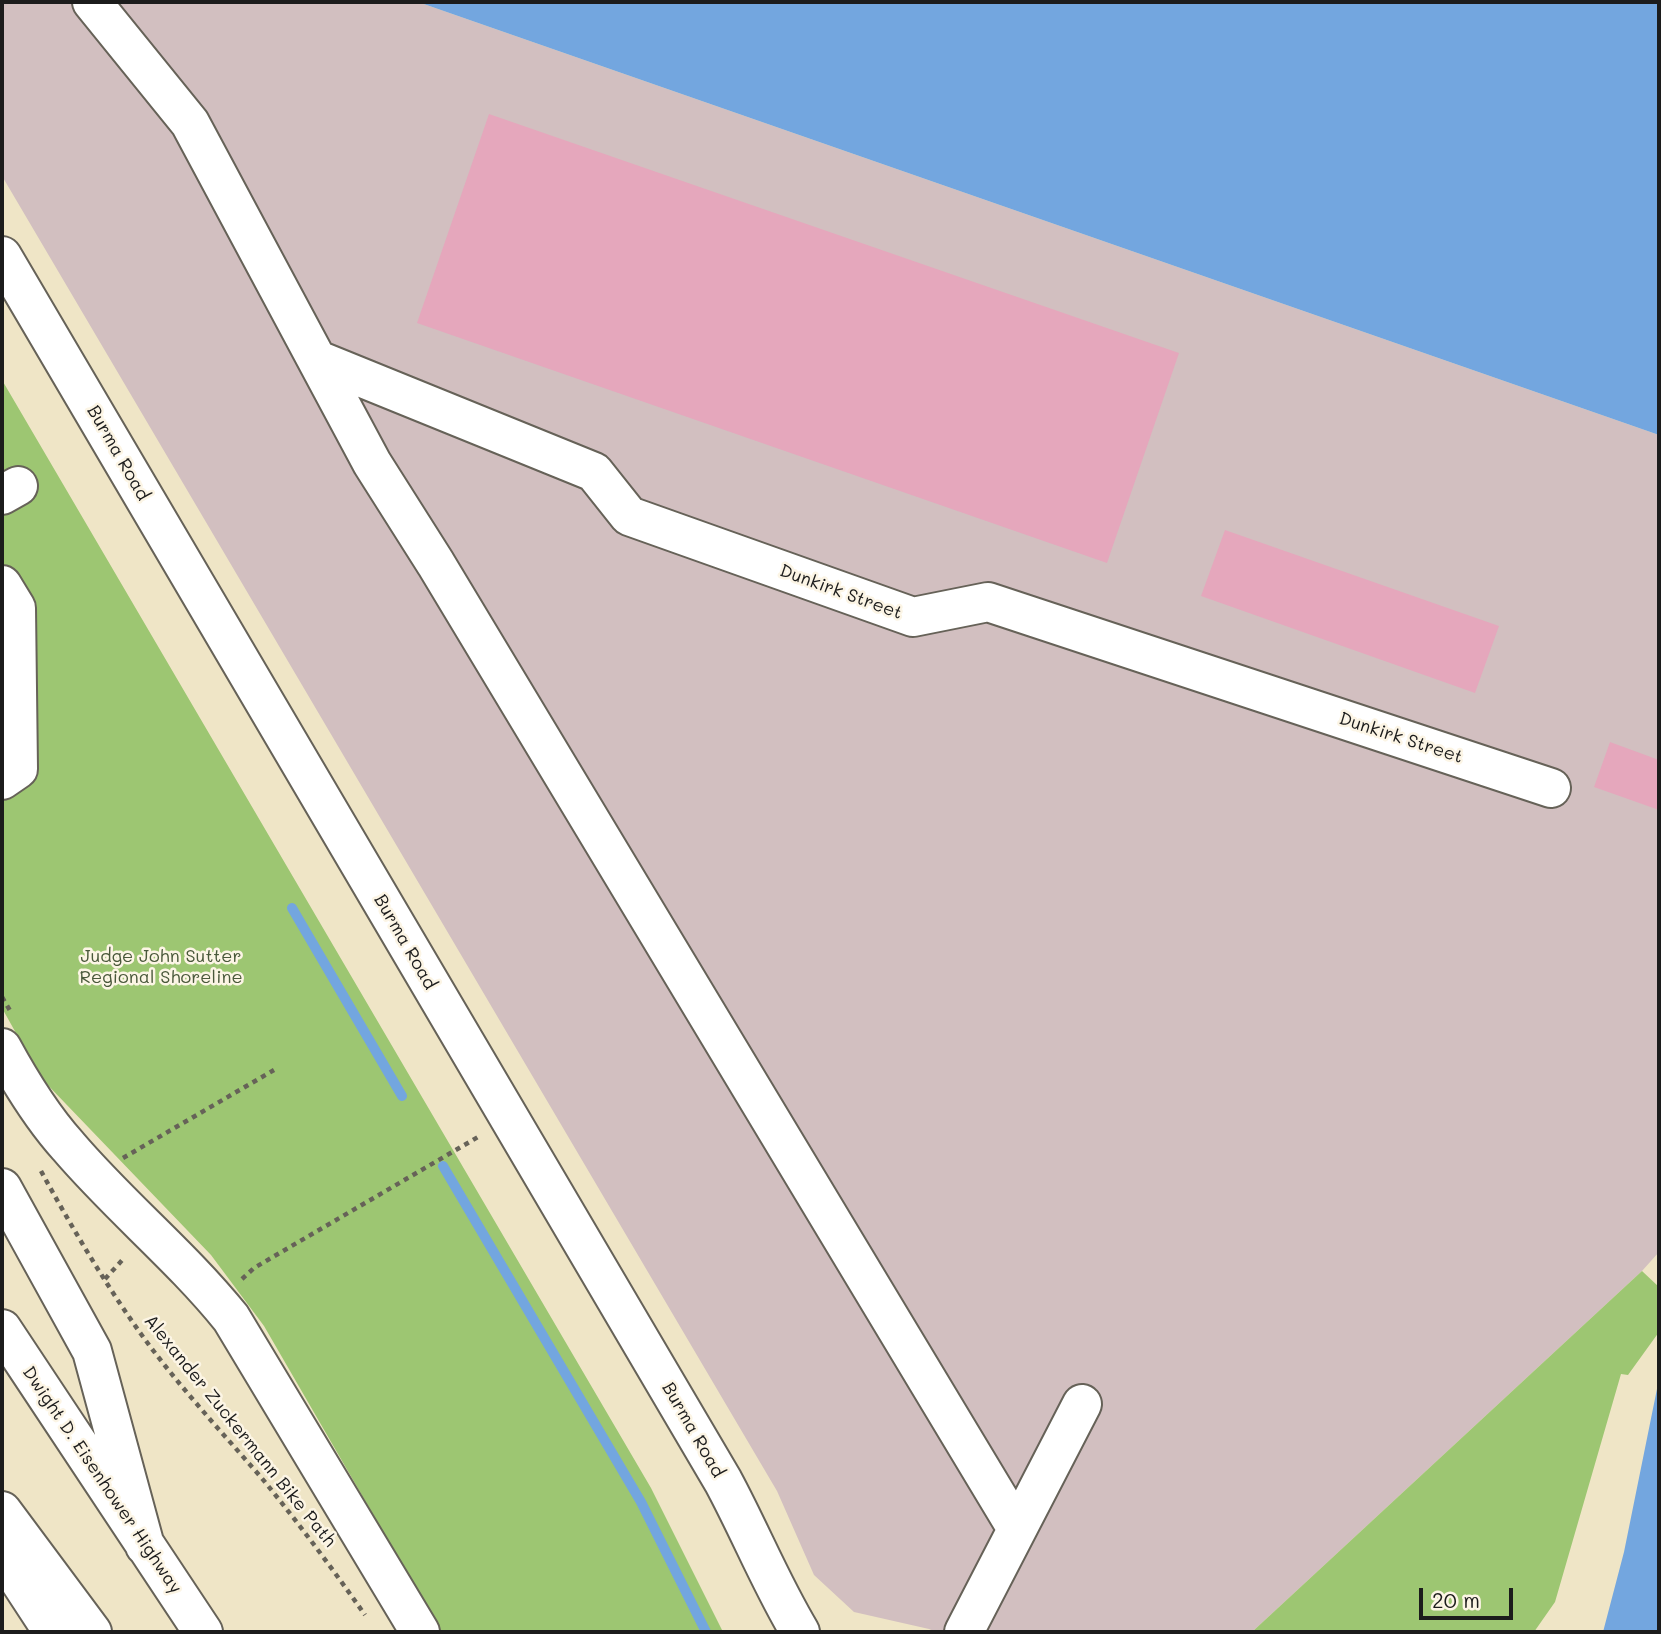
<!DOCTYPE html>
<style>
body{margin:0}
#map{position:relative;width:1661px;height:1634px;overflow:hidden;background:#efe5c6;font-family:Mali,sans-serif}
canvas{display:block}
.frame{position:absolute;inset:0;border:4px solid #1c1c1c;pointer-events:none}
.scale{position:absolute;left:1419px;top:1588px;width:94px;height:32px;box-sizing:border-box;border:4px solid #1c1c1c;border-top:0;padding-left:9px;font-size:21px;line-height:24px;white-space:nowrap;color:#1c1c1c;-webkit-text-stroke:5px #fcf5e5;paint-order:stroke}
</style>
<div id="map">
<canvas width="1661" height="1634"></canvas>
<div class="frame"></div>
<div class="scale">20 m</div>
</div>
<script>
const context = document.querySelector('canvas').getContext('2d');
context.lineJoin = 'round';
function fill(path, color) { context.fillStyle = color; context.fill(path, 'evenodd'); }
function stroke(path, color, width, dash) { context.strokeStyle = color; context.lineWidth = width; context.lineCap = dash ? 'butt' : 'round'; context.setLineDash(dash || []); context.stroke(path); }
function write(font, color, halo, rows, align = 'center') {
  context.font = font + ' Mali,sans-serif'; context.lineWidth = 5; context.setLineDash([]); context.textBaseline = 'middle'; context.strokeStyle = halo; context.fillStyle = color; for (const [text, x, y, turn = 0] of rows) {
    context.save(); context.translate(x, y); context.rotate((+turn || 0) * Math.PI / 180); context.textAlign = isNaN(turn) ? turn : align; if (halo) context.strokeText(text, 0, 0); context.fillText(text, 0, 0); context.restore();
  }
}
const industrial = new Path2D(`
 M2,2h416l1241,433v817l-17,19 -390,361h-316l-7,-3 -75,-17 -40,-37 -37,-84 -775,-1315z`);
const green = new Path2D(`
 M2,380l649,1108 72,144h-282l-177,-306 -53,-71 -170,-177 -39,-70z
 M1642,1271l17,16v45l-31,43 -7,-1 -66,228 -21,30h-282z`);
const water = new Path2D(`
 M418,2h1241v433z
 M1659,1379v253h-56l21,-80z`);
const stream = new Path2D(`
 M292,908l110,188
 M443,1166l198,336 65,130`);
const building = new Path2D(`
 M489,114l690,239 -72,210 -690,-240z
 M1225,530l274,96 -24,67 -274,-97z
 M1610,742l49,18v50l-65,-23z`);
const path = new Path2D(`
 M2,997l10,17
 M123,1158l151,-88
 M41,1171c30,55 63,111 100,163 36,50 78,95 119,142 37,45 72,92 105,139
 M105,1279l20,-22
 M242,1279l12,-11 224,-131 2,2`);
const minor = new Path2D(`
 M92,2l98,121 182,340 64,101 581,965
 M2,256l721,1225c27,50 48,103 77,151
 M318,360l276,112 35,44 284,101 75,-15 563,186
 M2,495l16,-9
 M2,585l14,23 2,161 -16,11
 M2,1048c19,35 39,68 66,98 51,60 113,110 163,172l189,314
 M2,1554l51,78
 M964,1632l118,-228`);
const highway = new Path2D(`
 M2,1188l90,163 53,195
 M2,1329l201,303
 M2,1511l90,121`);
const streetNames = [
 ["Burma Road",118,453,60],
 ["Dunkirk Street",841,592,20],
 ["Dunkirk Street",1401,738,18],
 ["Burma Road",405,942,60],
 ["Burma Road",693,1430,60],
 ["Alexander Zuckermann Bike Path",240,1431,51],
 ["Dwight D. Eisenhower Highway",102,1480,56]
];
const parkNames = [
 ["Judge John Sutter",161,956],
 ["Regional Shoreline",161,977]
];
fill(industrial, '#d2bfc0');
fill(green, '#9dc672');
fill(water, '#73a6df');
stroke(stream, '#73a6df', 10);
fill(building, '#e5a7bc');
stroke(minor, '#666258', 42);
stroke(highway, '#666258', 42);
stroke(path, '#666258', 4.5, [5, 5]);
stroke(minor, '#fff', 38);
stroke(highway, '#fff', 38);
write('18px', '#1c1c1c', '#fcf5e5', streetNames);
write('18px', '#49583a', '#fcf5e5', parkNames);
</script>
